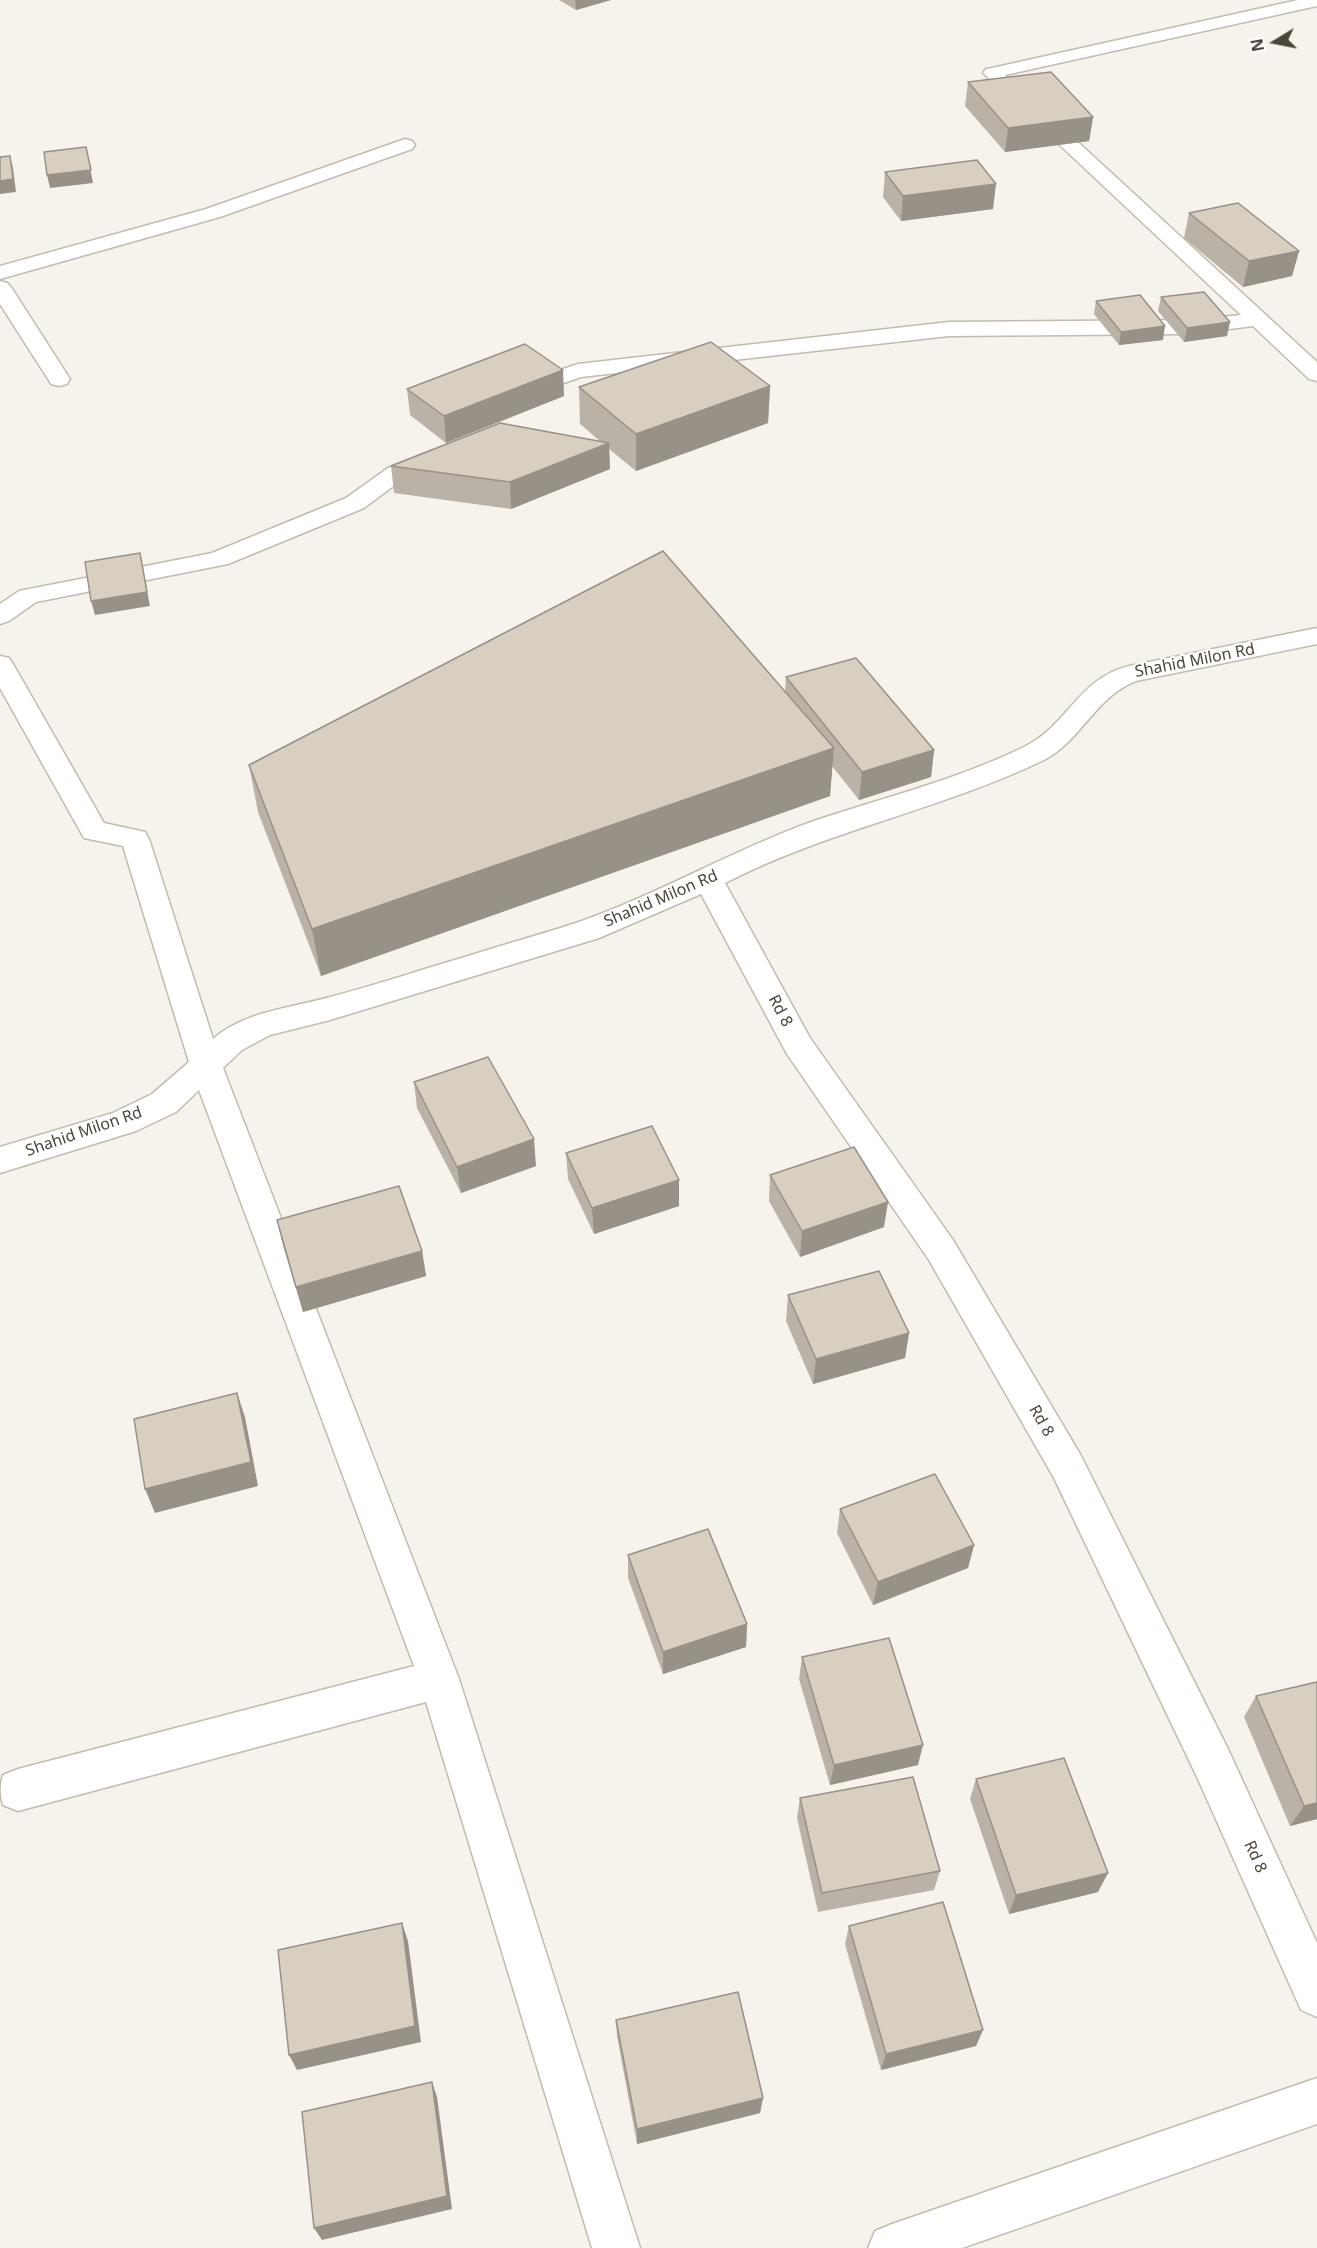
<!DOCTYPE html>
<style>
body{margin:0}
#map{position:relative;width:1317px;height:2248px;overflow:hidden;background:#f6f3ec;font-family:"Noto Sans",sans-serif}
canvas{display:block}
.north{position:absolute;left:1245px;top:12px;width:60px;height:60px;-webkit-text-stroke:4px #fff;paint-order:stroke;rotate:260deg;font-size:16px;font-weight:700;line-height:24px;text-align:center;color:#4b4439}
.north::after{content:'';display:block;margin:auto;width:21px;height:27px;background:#4b4439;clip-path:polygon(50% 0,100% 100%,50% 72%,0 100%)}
</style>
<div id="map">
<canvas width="1317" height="2248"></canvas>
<div class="north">N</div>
</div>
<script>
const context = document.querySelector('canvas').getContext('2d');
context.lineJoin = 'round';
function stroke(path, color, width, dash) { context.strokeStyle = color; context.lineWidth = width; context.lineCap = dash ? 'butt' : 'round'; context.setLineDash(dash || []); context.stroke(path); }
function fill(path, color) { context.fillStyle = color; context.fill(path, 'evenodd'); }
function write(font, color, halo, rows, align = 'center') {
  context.font = font + ' "Noto Sans",sans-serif'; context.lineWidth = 4.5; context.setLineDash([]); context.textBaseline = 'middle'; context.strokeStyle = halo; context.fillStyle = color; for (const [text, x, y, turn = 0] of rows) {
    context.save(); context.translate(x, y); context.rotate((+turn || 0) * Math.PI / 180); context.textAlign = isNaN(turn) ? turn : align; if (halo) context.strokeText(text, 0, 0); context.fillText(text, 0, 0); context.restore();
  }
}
const street = new Path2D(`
 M1298,0h19v6l-312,69 312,287v19l-8,-2 -56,-53 -63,8 -241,2 -368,41 -60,21 -8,-2 -3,-5 3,-5 65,-22 371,-42 241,-2 51,-5 -258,-242 3,-4 6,-1z
 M405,139l7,2 3,4 -3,4 -192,68 -220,62v-13l206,-57z
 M0,281l7,2 4,4 59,92 -3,5 -8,2 -8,-2 -3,-5 -48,-75z
 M434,450l8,2 4,5 -4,5 -38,16 -40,30 -136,56 -192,38 -27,19 -9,3v-20l19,-13 193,-38 134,-55 42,-30z
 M1317,628v16l-181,37c-40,15 -55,60 -92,79 -104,50 -216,70 -319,123l85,155 143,202 127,214 147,293 90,196v74l-16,-7 -104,-233 -143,-299 -125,-218 -142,-206 -86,-160 -102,44 -269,82 -60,15 -28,15 -19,18 236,611 181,569h-48l-166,-546 -408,109 -15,-6c-3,-10 -3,-20 0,-30l15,-6 396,-103 -215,-576 -23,22 -40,19 -136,42v-26l113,-34 39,-19 37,-32 -66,-216 -39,-8 -84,-150v-32l9,2 4,6 91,159 41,9 4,7 64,200c32,-28 79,-31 117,-42 46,-12 90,-27 135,-40 37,-12 74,-22 111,-34 81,-28 155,-72 235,-101 71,-24 145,-42 213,-75 45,-22 53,-68 105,-81z
 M1317,2078v46l-355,124h-94l7,-17 17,-7z`);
const wall = new Path2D(`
 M559,0h52l-35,10z
 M968,82l125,35 -4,24 -84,11 -40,-46z
 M885,172l108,37 -92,12 -18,-24z
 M1189,213l110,38 -7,25 -49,11 -59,-49z
 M1161,297l66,39 -43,6 -26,-31z
 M1096,301l67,39 -44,5 -25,-31z
 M770,386l-2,37 -132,48 -27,-22 1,20 -99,40 -117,-16 -3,-27 209,-25 -20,-17 -1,-37z
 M407,389l157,7 -118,47 -36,-28z
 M786,677l148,73 -3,27 -72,23 -27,-34 -2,30 -509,180 -63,-164 -9,-47 536,-74z
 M414,1082l122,84 -75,27 -44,-85z
 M566,1153l113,53 -85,28 -26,-55z
 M770,1175l114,52 -84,30 -31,-56z
 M277,1220l145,31 4,25 -123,36 -20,-66z
 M788,1295l121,38 -4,25 -92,26 -27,-63z
 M840,1509l134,36 -6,23 -95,37 -36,-72z
 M628,1555l119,69 -1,23 -83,27 -35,-96z
 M802,1657l116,108 -88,20 -31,-106z
 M1256,1696l61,123 -27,7 -46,-109z
 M976,1779l122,113 -89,22 -39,-115z
 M800,1798l140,73 -6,19 -116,22 -21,-94z
 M849,1926l127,120 -95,24 -36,-126z
 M616,2020l147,78 -3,15 -123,31 -20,-108z`);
const shadedWall = new Path2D(`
 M575,0h36l-35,10z
 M1093,117l-4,24 -84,11 3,-24z
 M86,147l7,36 -43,5 -3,-13z
 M10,156l3,12 3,24 -16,2v-13z
 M996,184l-3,25 -92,12 2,-25z
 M1299,251l-7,25 -49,11 6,-26z
 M1230,322l-3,14 -43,6 3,-14z
 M1165,326l-2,14 -44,5 2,-13z
 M563,370l1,26 -118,47 -2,-27z
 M770,386l-2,37 -132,48v-37z
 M609,443l1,26 -99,40 -1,-27z
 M140,553l10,53 -55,9 -4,-14z
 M834,748l-4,48 -509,180 -9,-47z
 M934,750l-3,27 -72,23 3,-28z
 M534,1139l2,27 -75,27 -4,-26z
 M679,1180v26l-85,28 -2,-26z
 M888,1202l-4,25 -84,30 2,-26z
 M422,1251l4,25 -123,36 -7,-25z
 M909,1333l-4,25 -92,26 3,-25z
 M237,1393l8,24 13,69 -103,27 -10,-24z
 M974,1545l-6,23 -95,37 5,-23z
 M747,1624l-1,23 -83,27v-22z
 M923,1745l-5,20 -88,20 4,-20z
 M1317,1803v16l-27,7 14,-20z
 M1108,1873l-10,19 -89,22 7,-19z
 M402,1923l6,18 13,101 -124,28 -8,-15z
 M983,2030l-7,16 -95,24 5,-16z
 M432,2082l5,15 15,112 -130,31 -8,-12z
 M763,2098l-3,15 -123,31v-15z`);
const building = new Path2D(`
 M1051,72l42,45 -85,11 -40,-46z
 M86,147l5,23 -44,5 -3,-23z
 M10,156l3,23 -13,2v-24z
 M977,160l19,24 -93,12 -18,-24z
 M1238,203l61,48 -50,10 -60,-48z
 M1204,292l26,30 -43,6 -26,-31z
 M1140,295l25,31 -44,6 -25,-31z
 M711,342l59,44 -134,48 -57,-47z
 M525,344l38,26 -119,46 -37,-27z
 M500,423l109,20 -99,39 -119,-16z
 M663,551l171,197 -522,181 -63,-164z
 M140,553l7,39 -56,9 -6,-39z
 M856,658l78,92 -72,22 -76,-95z
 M488,1057l46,82 -77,28 -43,-85z
 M652,1126l27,54 -87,28 -26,-55z
 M854,1147l34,55 -86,29 -32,-56z
 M399,1186l23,65 -126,36 -19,-67z
 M879,1271l30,62 -93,26 -28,-64z
 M237,1393l14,69 -106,27 -11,-70z
 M935,1474l39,71 -96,37 -38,-73z
 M708,1529l39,95 -84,28 -35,-97z
 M889,1638l34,107 -89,20 -32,-108z
 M1317,1682v121l-13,3 -48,-110z
 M1064,1758l44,115 -92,22 -40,-116z
 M913,1777l27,94 -118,22 -22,-95z
 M943,1902l40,128 -97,24 -37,-128z
 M402,1923l13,103 -126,29 -11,-105z
 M738,1992l25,106 -126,31 -21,-109z
 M432,2082l15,114 -133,32 -12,-116z`);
const streetNames = [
 ["Shahid Milon Rd",1195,661,-11],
 ["Shahid Milon Rd",661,899,-23],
 ["Rd 8",780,1011,62],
 ["Shahid Milon Rd",84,1132,-19],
 ["Rd 8",1041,1421,60],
 ["Rd 8",1255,1857,66]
];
stroke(street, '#c2bbae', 3);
fill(street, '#fff');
fill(wall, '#bab2a6');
fill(shadedWall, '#979187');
fill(building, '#d8cfc1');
stroke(building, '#979187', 1.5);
write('16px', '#4b4439', '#fff', streetNames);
</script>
